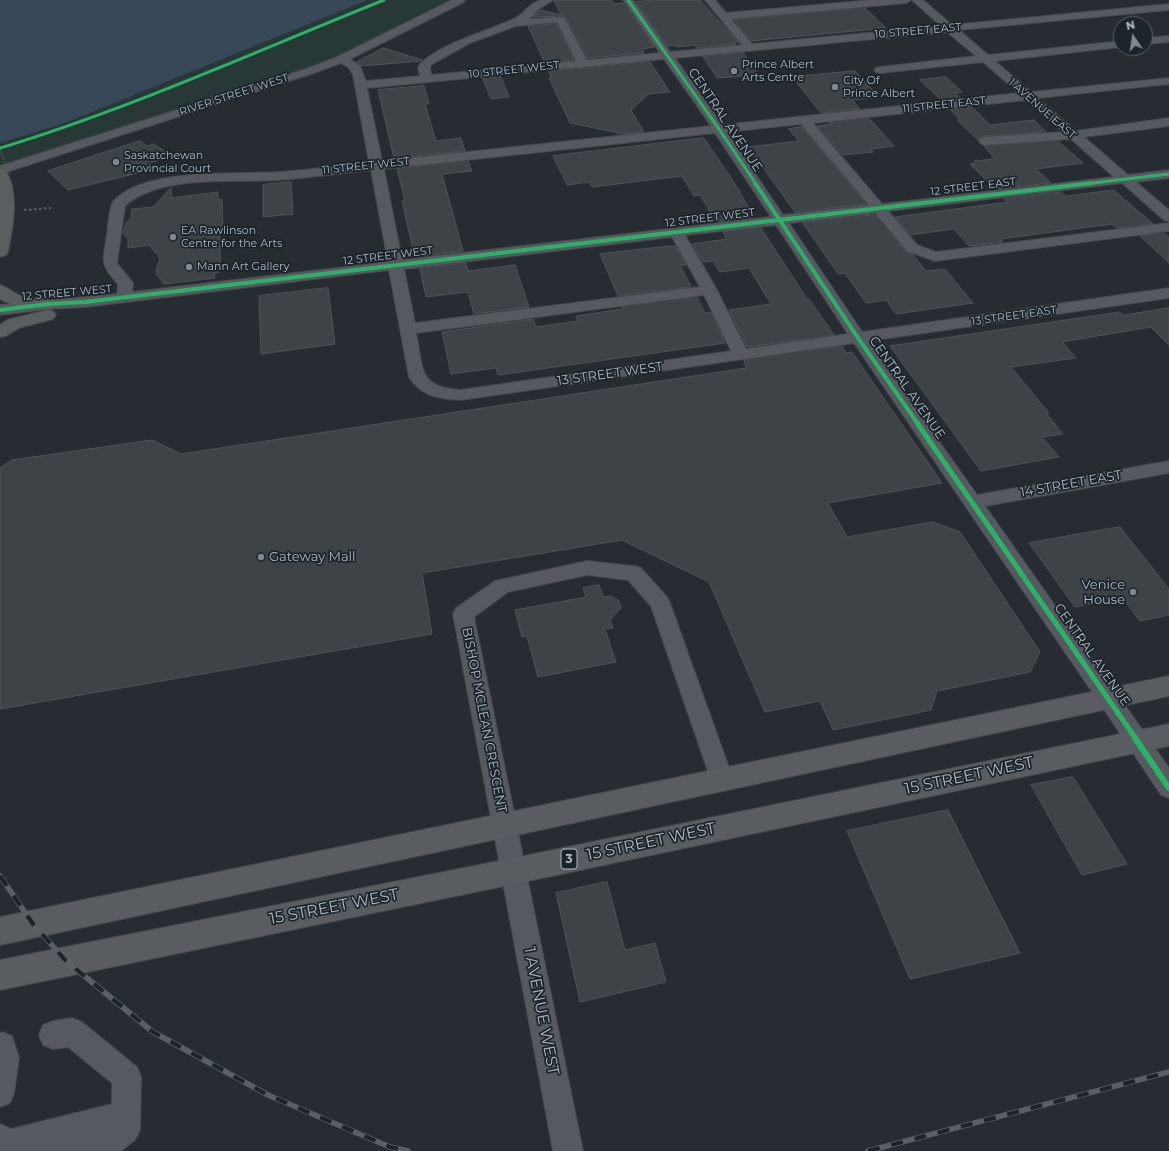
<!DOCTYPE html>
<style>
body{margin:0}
#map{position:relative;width:1169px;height:1151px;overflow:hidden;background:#262c31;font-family:Montserrat,sans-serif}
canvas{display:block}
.north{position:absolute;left:1113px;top:16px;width:40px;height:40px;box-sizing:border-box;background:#1b232b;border:1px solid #575f67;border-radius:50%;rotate:347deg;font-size:11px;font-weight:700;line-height:16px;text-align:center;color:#b0b9c2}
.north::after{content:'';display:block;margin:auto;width:14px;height:18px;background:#80888f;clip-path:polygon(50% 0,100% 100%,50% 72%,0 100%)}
</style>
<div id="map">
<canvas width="1169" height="1151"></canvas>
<div class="north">N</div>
</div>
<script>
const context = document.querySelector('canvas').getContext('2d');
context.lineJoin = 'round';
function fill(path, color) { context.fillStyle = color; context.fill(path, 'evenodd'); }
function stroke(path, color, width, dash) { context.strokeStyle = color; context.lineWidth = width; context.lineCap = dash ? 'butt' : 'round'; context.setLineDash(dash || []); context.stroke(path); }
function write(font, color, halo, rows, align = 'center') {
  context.font = font + ' Montserrat,sans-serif'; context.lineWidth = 3.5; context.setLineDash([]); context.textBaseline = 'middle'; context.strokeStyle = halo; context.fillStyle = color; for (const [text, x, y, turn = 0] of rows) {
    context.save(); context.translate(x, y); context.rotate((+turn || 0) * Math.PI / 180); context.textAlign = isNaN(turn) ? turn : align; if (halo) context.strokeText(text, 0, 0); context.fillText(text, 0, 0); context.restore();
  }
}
const green = new Path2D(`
 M368,0h95l-114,57 -349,111v-25l65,-20z`);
const water = new Path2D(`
 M0,0h368l-303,123 -65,20z`);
const building = new Path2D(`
 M554,0h57l3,4 9,-1 31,44 -12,2 2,4 -56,5 -23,-42 -32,1 8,-7 20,5z
 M656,0h44l38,42h-4l2,2 -39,4 -2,-3 -18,2 -1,-2 -9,1 -31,-44z
 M865,8l21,20 -135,13 -17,-21z
 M556,24l18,36 -29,3 -17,-37z
 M384,48l38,12v1l-61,5 -4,-4z
 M743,53l16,22 -42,3 -14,-21z
 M650,62l20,30 -21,2 -18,16 13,22 -21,2 -53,-11 -21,-45 2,-1 -2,-5z
 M855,71l24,26 -27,3 8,9 -39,4 -29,-36z
 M501,77l8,20 -18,2 -8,-20z
 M946,77l16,15 -6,1 5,5 -20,2 -21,-20z
 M424,86l5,18h-4l11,37 25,-3 4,13 -71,7 -16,-68z
 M972,107l18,18 44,-5 12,12 -61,4 -4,1 -3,3 -21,-20 2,-1 -8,-9z
 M869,118l25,28 -23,3 2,3 -30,3 -26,-29 14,-2 -2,-1z
 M802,127l64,77 -71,8 -47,-65 51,-6 -10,-12z
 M704,138l37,55h-1l14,24 -38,5 -16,-27 -6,1 -12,-20 -90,11 -3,-5 -22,3 -14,-29z
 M140,141l7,5 7,-2 17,12 -34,11 5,5 -74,18 -20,-19z
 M1058,141l25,22 -47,6 15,14 -56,6 -25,-25 5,-1 -1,-2 21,-2 -11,-13z
 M468,161l4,10 -30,3 21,77 -46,6v-3h-3l-12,-53h3l-8,-32z
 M291,182l2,32 -30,3v-32z
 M171,188l1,10 46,-6v8l4,-1 1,30h-3v43l-6,1 1,5 -51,6 -7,-9 -1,-4 4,-13 -11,-13 -21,3v-9l-5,-6 3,-10 5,-5 1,-9 21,-2z
 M1114,190l39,34 -36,4 -5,-4 -112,15 3,3 -34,4 -15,-17 -44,6 -15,-18 113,-15 -4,-3 57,-7 5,4z
 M874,215l32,37 7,3 13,16 19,-2 28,34 -77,11 -10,-14 -20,3 -21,-30 -7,1 -35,-51z
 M761,228l46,71h2l25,36 -87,12 -18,-37 42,-6 -22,-36 -29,4 -7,-11 -10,1 -11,-18 35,-5 -4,-7z
 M1164,233l5,5v25l-29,-27z
 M670,246h5l11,19h-6l11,22 -73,9 -18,-42z
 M466,263l2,8 47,-6 14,42 -55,7 -6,-22 -42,5 -6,-28z
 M328,288l7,56 -74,10 -2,-58z
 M697,297l8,16 6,-1 14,31 -227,32 -2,-7 -45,6 -9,-42 91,-13 3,8 42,-6 -2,-5 47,-7 -1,-2z
 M1169,308v37l-18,-18 -89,15 14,16 -65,9 38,46h-3l17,21 -21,3 17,20 -78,14 -91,-125 230,-34 3,3z
 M842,346l4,7 6,-1 90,131 -114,20 19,34 86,-15 27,10 80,120 -10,20 -93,19 -6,19 -98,20 -13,-29 -55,11 -56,-130 -87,-42 -200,33 10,61 -432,75v-241l12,-8 140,-20 29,14 565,-86 -2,-8z
 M1120,527l49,62v26l-29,6 -17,-23 -48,9 -46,-64z
 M599,585l5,12 7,-1 8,5 2,7 -11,12 3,8 -8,1 11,33 -78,15 -11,-41 -5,1 -7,-27 71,-13 -3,-9z
 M1073,777l54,87 -45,11 -51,-90z
 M948,810l72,143 -110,26 -63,-148z
 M607,882l18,68 30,-7 11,39 -86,20 -24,-109z`);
const path = new Path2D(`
 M24,210l27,-2`);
const minor = new Path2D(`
 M452,0h13l-1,2 -114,57 10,7 6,15 54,-5 -2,-9c16,-22 73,-37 98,-49 9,-5 14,-16 25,-18 3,0 8,0 12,0l-14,9 -10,10 35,-2 23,43 73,-7 -37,-53h10l37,52 72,-7 -37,-45h10l11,13 145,-13h40l-5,3 -175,16 21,25 189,-18 -29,-26h11l29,25 217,-21v6l-210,20 29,25 133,-14v6l-126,14 36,31 138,-14v6l-131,14 38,33 93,-13v8l-85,11 44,38 41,-5v8l-33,4 33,28v11l-5,-1 -42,-37 -234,28 29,34 19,7 233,-29v8l-234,30 -28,-10 -32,-38 -86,10 73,109 307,-44v10l-301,43 109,154 192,-34v12l-184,33 184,262v30l-8,-3 -60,-90 -247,-362 -393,57c-22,-1 -40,-4 -52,-23l-20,-107 -304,37 -37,2 -48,6v-10l117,-11 1,-10c-19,-21 -15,-22 -11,-49 1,-7 2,-27 6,-33 30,-35 122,-27 166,-30 30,-2 60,-6 90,-10l-16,-87 -4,-7 -8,-5 -27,10 -314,101v-8l306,-97 31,-12zM557,22l19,39 -145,14 -1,-8 2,-3 38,-21 46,-17zM947,32l29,24 -96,11 -4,1 -2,2 2,2 4,1 103,-11 36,31 -297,32 -47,-67zM664,59l47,67 -329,35 -15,-73zM1026,100l37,32 -78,5 -4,1 -2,3 2,3 4,1 86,-6 43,38 -232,27 -69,-81zM801,124l68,81 -86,10 -56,-83zM715,133l56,84 -369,43 -18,-91zM371,170l17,92 -256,30 1,-9 -16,-20 8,-57c35,-32 106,-23 152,-26 31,-2 63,-7 94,-10zM776,225l72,109 -102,15 -29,-59 -32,-55zM672,237l28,50 -285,36 -11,-54zM704,295l27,56 -270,39c-44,-3 -37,-21 -45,-57z
 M1169,36v6l-24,2v-6z
 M587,561l47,5 7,2 26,29 3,6 63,176 -4,7 -8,3 -8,-3 -62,-180 -23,-26 -41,-5 -79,17 -34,25 109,534h-30l-100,-537 3,-6 39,-27z
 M72,1018l10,4 55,45 4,10 -1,53 -5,10 -14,11h-121v-27l11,5 101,-25v-21l-44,-36 -15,2 -10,-4 -4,-10 4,-10 10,-4z
 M2,1032l10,4 7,22 -5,35 -4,10 -10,4v-74z`);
const major = new Path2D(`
 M1169,676v20l-1169,249v-28z
 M1169,724v22l-655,138 -514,106v-30l514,-102z`);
const highway = new Path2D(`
 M0,169l5,1c15,21 8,58 3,82l-2,3 -6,2z
 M0,285c8,2 14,9 22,11 11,3 22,2 32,4l2,4 -2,4c-16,4 -40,-1 -54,-9z
 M47,310l6,1 3,4 -3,4 -34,9 -13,8 -6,1v-12l7,-5z`);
const rail = new Path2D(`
 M0,876l33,48 33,37 87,71 115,63 122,52 18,4
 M868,1151l301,-79`);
const pathBridge = new Path2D(`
 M0,150l10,25`);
const cyclewayFar3 = new Path2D(`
 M628,0l91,129 37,55
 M0,148c132,-40 256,-97 384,-148
 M1084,184l85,-10`);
const cyclewayFar2 = new Path2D(`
 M755,183l103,155 60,86
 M0,310l48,-6 37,-2 1007,-119`);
const cyclewayFar1 = new Path2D(`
 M917,423l219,316`);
const cycleway = new Path2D(`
 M1135,738l34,50`);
const markers = [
 [734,71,4,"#80888f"],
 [835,87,4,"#80888f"],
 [116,162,4,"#80888f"],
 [173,237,4,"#80888f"],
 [189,267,4,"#80888f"],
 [261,557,4,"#80888f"],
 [1133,592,4,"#80888f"]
];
const farStreetnames = [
 ["10 STREET EAST",918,31,-5],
 ["10 STREET WEST",514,70,-6],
 ["RIVER STREET WEST",234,95,-18],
 ["11 STREET EAST",944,105,-6],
 ["1 AVENUE EAST",1042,109,41],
 ["11 STREET WEST",366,166,-6],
 ["12 STREET EAST",973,187,-7],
 ["12 STREET WEST",710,218,-7],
 ["12 STREET WEST",388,256,-7],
 ["12 STREET WEST",67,293,-5],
 ["13 STREET EAST",1014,316,-8]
];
const farPoinames = [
 ["Prince Albert",742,65],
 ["Arts Centre",742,78],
 ["City Of",843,81],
 ["Prince Albert",843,94],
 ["Saskatchewan",124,156],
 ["Provincial Court",124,169],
 ["EA Rawlinson",181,231],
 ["Centre for the Arts",181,244],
 ["Mann Art Gallery",197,267]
];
const shields = [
 [569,859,16]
];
const shieldNames = [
 ["3",569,859]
];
const streetNames = [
 ["CENTRAL AVENUE",725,120,56],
 ["13 STREET WEST",610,374,-8],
 ["CENTRAL AVENUE",907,388,55],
 ["14 STREET EAST",1071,484,-10],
 ["CENTRAL AVENUE",1092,655,55],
 ["BISHOP MCLEAN CRESCENT",484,720,79]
];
const poiNames = [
 ["Gateway Mall",269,557],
 ["Venice",1125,585,"right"],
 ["House",1125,600,"right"]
];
const nearStreetnames = [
 ["15 STREET WEST",969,776,-12],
 ["15 STREET WEST",651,842,-12],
 ["15 STREET WEST",334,907,-11],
 ["1 AVENUE WEST",541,1011,79]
];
fill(green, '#273837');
fill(water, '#374859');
fill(building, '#3e4348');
stroke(building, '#4e5459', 1);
stroke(minor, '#44484c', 2);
stroke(major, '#44494e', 2);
stroke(highway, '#43484d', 2);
stroke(path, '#5a5f64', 2, [2.5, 2.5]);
fill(minor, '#565a60');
fill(major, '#595d61');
fill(highway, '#5a5e60');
stroke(rail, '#5a5f63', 5.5);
stroke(rail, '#1b232b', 4, [12]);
stroke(pathBridge, '#5a5f64', 1.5, [1.5, 1.5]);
stroke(cyclewayFar3, '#2db169', 3);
stroke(cyclewayFar2, '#2db169', 4);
stroke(cyclewayFar1, '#2db169', 5);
stroke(cycleway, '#2db169', 6);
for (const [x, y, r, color] of markers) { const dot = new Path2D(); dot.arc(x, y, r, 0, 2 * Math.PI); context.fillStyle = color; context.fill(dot); stroke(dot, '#1b232b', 1.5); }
write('11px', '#b0b9c2', '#1b232b', farStreetnames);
write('11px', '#b0b9c2', '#1b232b', farPoinames, 'left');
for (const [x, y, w] of shields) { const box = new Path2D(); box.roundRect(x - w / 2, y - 10, w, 20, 3); context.fillStyle = '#1b232b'; context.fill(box); stroke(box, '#b0b9c2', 1); }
write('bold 12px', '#b0b9c2', null, shieldNames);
write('13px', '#b0b9c2', '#1b232b', streetNames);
write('13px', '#b0b9c2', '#1b232b', poiNames, 'left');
write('16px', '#b0b9c2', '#1b232b', nearStreetnames);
</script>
